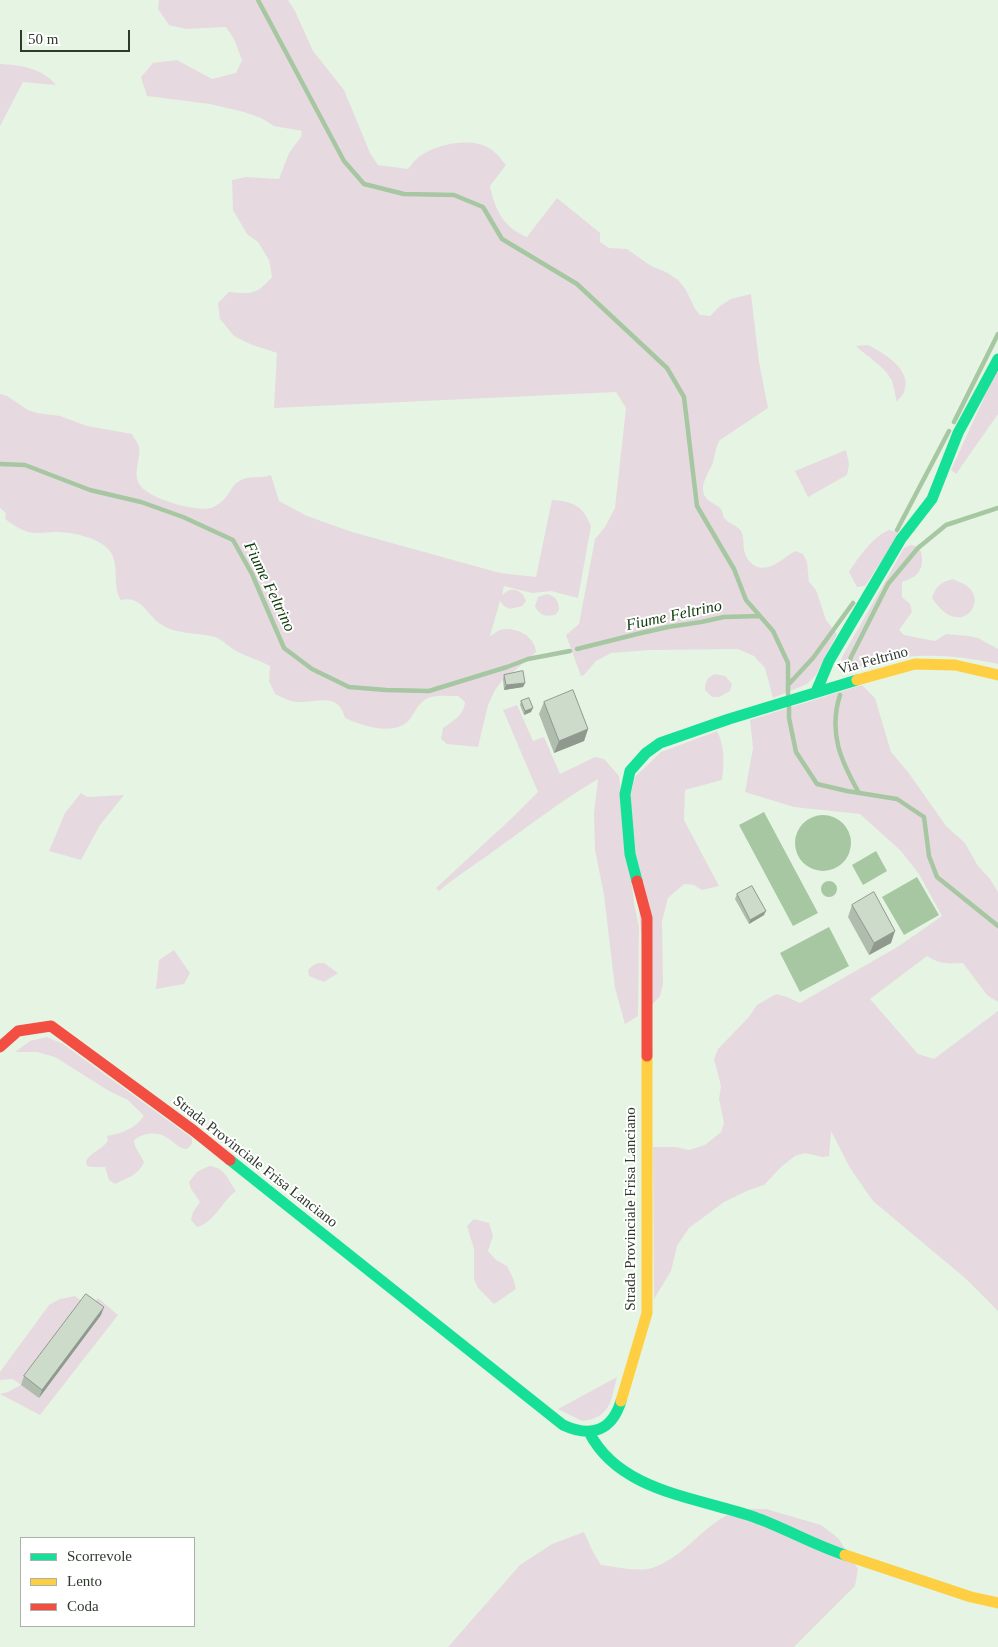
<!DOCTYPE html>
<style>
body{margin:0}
#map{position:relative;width:998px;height:1647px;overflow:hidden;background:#e6f4e3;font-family:Georgia,serif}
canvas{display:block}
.legend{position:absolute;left:20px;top:1537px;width:175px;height:90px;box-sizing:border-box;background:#fff;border:1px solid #acb0ab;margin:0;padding:6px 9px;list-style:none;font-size:15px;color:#2f392e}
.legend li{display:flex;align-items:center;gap:10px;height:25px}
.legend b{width:25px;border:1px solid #acb0ab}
.scale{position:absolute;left:20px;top:30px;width:110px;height:22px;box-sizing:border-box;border:2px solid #2f392e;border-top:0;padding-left:6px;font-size:15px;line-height:18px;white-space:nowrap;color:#2f392e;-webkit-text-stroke:4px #fff;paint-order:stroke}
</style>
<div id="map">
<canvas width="998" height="1647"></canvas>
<ul class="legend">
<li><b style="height:6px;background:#16e098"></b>Scorrevole</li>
<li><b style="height:6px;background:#ffcf43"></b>Lento</li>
<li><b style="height:6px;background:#f24e42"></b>Coda</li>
</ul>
<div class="scale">50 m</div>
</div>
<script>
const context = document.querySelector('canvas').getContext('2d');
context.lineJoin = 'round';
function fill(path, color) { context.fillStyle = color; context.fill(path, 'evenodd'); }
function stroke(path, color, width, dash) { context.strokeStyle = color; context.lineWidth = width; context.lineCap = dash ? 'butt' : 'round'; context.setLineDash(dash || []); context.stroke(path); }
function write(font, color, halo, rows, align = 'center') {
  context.font = font + ' Georgia,serif'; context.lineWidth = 4; context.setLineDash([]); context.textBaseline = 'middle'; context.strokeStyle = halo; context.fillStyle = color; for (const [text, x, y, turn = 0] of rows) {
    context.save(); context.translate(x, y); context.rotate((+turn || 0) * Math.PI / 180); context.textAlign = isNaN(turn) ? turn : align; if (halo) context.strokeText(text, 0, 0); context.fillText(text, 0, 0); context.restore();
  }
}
const green = new Path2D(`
 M159,0h129l7,11 18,40 31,39 26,63 8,12 30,4c5,-6 10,-13 17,-16 17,-10 47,-15 64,-5 7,4 12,11 17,17l-16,21c5,24 13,41 37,51l30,-39 43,35v9l9,6 18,1 24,17 15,6 12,8 8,10 9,19 5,6 10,1 10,-10 11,-7 20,-5 8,68 9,46 -48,32c-5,7 -5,17 -8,25 -5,11 -15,24 -4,35 4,4 10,5 13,9 2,3 2,8 4,10 5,5 12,6 16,12 4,7 1,15 4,22 1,4 3,7 6,10 15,13 31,-4 44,-12l8,3 4,8 2,20 7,8 10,30 11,14 -21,41 -9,9 -34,14 -8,-30 -11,-12 -16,-7 -88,1 -39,3 -15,8 -12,14 -3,1 -15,-41 13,-11 16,-85 10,-12 10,-19 11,-100 -10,-16 -342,16 3,-55 -27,-9 -16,-8 -14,-17 -2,-16 11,-11c24,2 27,3 43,-15l-3,-17 -11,-18 -11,-8 -14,-24 -1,-30 14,-3 33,2 10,-26 12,-16 1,-6 -28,-5 -13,-8 -17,-6 -34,-8 -63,-8 -6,-19 12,-14 24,-3 35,19 24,-6 6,-13 -8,-21 -8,-12 -40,2 -17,-4 -11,-16z
 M0,64c21,1 42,4 56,21l-33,-3 -23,44z
 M868,345c16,8 45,25 36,47 -1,3 -5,7 -7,10 -2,-7 -3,-17 -6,-23 -8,-14 -24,-22 -35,-33z
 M998,367v47l-42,60 -5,-4z
 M0,394l7,2 21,14 9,3 23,3 27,10 45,8c2,4 6,9 7,13 2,12 -7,27 1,38 9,14 56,27 71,23 3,-1 8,-4 10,-6 9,-6 9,-17 20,-22 10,-5 21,-1 30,-5l8,26 28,15 45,16 148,41 36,4 16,-77c21,1 31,6 39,26l-13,72 -27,-7 -19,2 -28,-7 -2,9c9,-9 20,-6 24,6l-4,5 -12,3 -6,-3 -4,-5 -10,35c3,-1 7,-5 10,-6 15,-4 35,6 36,22l-24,21 -8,5 -9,12 -7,15 -10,42 -31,-3 -6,-5 2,-11c10,-7 21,-13 22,-26l-7,-6c-9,0 -19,-1 -27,1 -11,3 -15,13 -21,22 -14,18 -48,7 -65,-1 -7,-27 -28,-15 -47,-16 -8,0 -16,-5 -23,-8l-6,-13 1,-15c-11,-6 -22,-9 -32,-14 -8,-4 -15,-12 -23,-15 -18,-5 -37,-2 -53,-12 -15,-9 -20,-30 -41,-25 -10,-15 0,-35 -12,-50 -11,-13 -38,-18 -54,-18 -9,0 -17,2 -27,0 -9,-3 -16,-8 -23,-13l1,-6 -6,-5z
 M846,450l3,14 -2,11 -39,22 -13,-26z
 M889,530l11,3 -35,53 -8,1 -8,-15c10,-15 23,-35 40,-42z
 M911,545l8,2c4,8 5,20 -2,27 -3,4 -11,6 -15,8v15l8,7 2,8 -13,18 5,5 31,6 11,-7 22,2 10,2 20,11v15c-36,-8 -76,-12 -113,-4 -14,3 -28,7 -42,11l-2,-4 1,-10 62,-109z
 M953,579c5,3 11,4 15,8 20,16 -9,53 -36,11 4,-12 9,-16 21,-19z
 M547,594c9,2 12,8 12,16l-4,5c-10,2 -16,0 -20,-9l3,-9z
 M715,674l10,2 7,8 -2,7 -11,6h-7l-7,-7c0,-8 2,-13 10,-16z
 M862,685l13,13 16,54 17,20 38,54 19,17 13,23 12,13 8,13v110l-11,-7 -24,-32c-14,1 -24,1 -36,-7l-57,43 48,55 16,5 64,-48v300l-33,-33 -92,-77 -23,-33 -19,-37 -2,25 -7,1 -17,-4 -10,3 -13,10 -18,19 -15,5 -25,12 -35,26 -12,18 -6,25 -17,28 -1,-152h22l14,3 16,-5 16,-13 3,-9 -5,-24 2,-13 -7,-27 4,-10 30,-31 9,-13 19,-11 11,3 13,6 99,-57 43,-30 -23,-42 -18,-23 -41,-37 -66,-7 -49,-15 8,-44 -3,-28z
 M517,705l16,36 11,-4 16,37 35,-17 9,2 15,17 15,127 5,24 -1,89 -13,8 -10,-36 -11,-93 -9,-45 -1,-37 4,-34c-34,20 -64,43 -96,66 -21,16 -43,29 -63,46l-3,-3 76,-70 26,-26 -35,-82z
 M717,731c8,16 7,32 5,49l-37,10 -1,30 35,66 -17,4 -8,-5 -10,-1 -16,14 -6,23 1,63 -3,12 -12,13 -19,-208 6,-24 26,-25z
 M81,793l6,4 37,-2 -24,30 -19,35 -32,-9 16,-38z
 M174,950l16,23 -6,11 -28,5 3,-29z
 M318,963h6l14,10 -14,9 -15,-6 -1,-6 4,-4z
 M47,1037l16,7 129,94v6l-5,5c-7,0 -12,-6 -18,-10 -10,-8 -25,-7 -35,1l1,6 9,16c-5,13 -17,16 -29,22l-6,-4 -4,-13h-13l-5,-1 -1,-5c5,-9 15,-11 22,-20l-1,-5c16,-3 27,-7 37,-20l-16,-16 -19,-9 -54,-34 -18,-5h-22l15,-11z
 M209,1166c17,2 18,13 27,25 -14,10 -21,31 -39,36l-6,-7 2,-8 7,-10 -9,-13 -2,-7 8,-10z
 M474,1219l15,4 4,13 -5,15 8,9 11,6 6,12 3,11 -22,15 -16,-16 -4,-9v-30l-7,-23z
 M75,1296l8,6 -62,82 18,14 51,-91 8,-9 20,17 -78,100 -40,-21 8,-2 13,-7 -8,-6 -13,1v-8l49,-67 11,-6z
 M617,1377c-6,23 -6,41 -35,44l-24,-12z
 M766,1509l55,16 17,13 20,31 -3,17 -61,61h-346l72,-82 32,-21 32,-12 9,20 8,13c14,2 38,7 51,3 34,-11 53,-47 87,-58 8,-2 19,-1 27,-1z`);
const water = new Path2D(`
 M764,812l54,101 -25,13 -54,-101z
 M795 843a28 28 0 1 1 56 0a28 28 0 1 1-56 0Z
 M876,851l11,20 -24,14 -11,-20z
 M917,877l22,38 -35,20 -22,-38z
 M821 889a8 8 0 1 1 16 0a8 8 0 1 1-16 0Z
 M829,927l20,39 -49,26 -20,-39z`);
const stream = new Path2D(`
 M258,0l86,161 20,23 40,10 50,1 29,12 19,32 75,45 90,84 17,29 13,109 37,63 12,31 27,31 15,32v32
 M954,422l44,-88
 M0,464l25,1 65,25 51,12 42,15 50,23 19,34 32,74 28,21 37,18 37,3 43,1 78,-24 21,-8 42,-8
 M897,530l52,-99
 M577,649l60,-15 31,-7 33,-5 23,-5 36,-1
 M848,667l3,-10 37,-73 30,-36 28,-23 52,-17
 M788,685l25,-27 40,-55
 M840,695c-12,38 1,66 19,98
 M789,705v13l7,34 21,32 30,7 50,8 27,18 5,39 8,21 61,49`);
const fast = new Path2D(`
 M816,692l13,-31 72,-122 31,-40 26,-66 40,-74
 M637,881l-7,-27 -5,-60 5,-23 16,-18 14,-10 69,-24 128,-39
 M230,1160l333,265c28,13 49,6 58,-24
 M589,1432c30,60 108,65 165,85 31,11 60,28 91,38`);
const slow = new Path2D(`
 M857,680l58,-16 40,1 43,10
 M621,1401l26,-88v-257
 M845,1555l126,42 27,6`);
const jam = new Path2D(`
 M637,881l10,37v138
 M0,1047l18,-16 33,-5 143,105 36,29`);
const wall = new Path2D(`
 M504,675l21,8 -2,4 -19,3 -1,-11z
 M521,701l10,11 -7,3 -4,-10z
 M544,702l44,27 -4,12 -30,12 -15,-39z
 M737,894l27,21 -15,9 -14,-25z
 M852,905l39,38 -22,12 -21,-38z
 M101,1315l-62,83 -18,-13 3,-9z`);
const shadedWall = new Path2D(`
 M525,683l-2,4 -19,3 2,-5z
 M533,708l-2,4 -7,3 1,-4z
 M588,729l-4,12 -30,12 5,-12z
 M766,911l-2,4 -15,9 1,-4z
 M895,931l-4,12 -22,12 5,-12z
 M104,1307l-3,8 -62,83 3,-8z`);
const building = new Path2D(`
 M523,671l2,12 -19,2 -2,-10z
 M573,690l15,39 -29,12 -15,-39z
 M529,698l4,10 -8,3 -4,-10z
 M752,886l14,25 -16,9 -13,-26z
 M874,892l21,39 -21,12 -22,-38z
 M86,1294l18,13 -62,83 -18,-14z`);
const streetNames = [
 ["Via Feltrino",873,661,-15],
 ["Strada Provinciale Frisa Lanciano",255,1162,38],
 ["Strada Provinciale Frisa Lanciano",631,1209,-90]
];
const waterNames = [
 ["Fiume Feltrino",269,587,64],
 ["Fiume Feltrino",674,616,-12]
];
fill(green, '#e6dae0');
fill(water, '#a6c7a1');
stroke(stream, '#a6c7a1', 4.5);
stroke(fast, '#16e098', 11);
stroke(slow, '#ffcf43', 11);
stroke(jam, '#f24e42', 11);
fill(wall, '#b0bcae');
fill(shadedWall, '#90998d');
fill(building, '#cddbca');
stroke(building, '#90998d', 1);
write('15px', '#2f392e', '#fff', streetNames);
write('italic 16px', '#0b3606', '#fff', waterNames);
</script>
